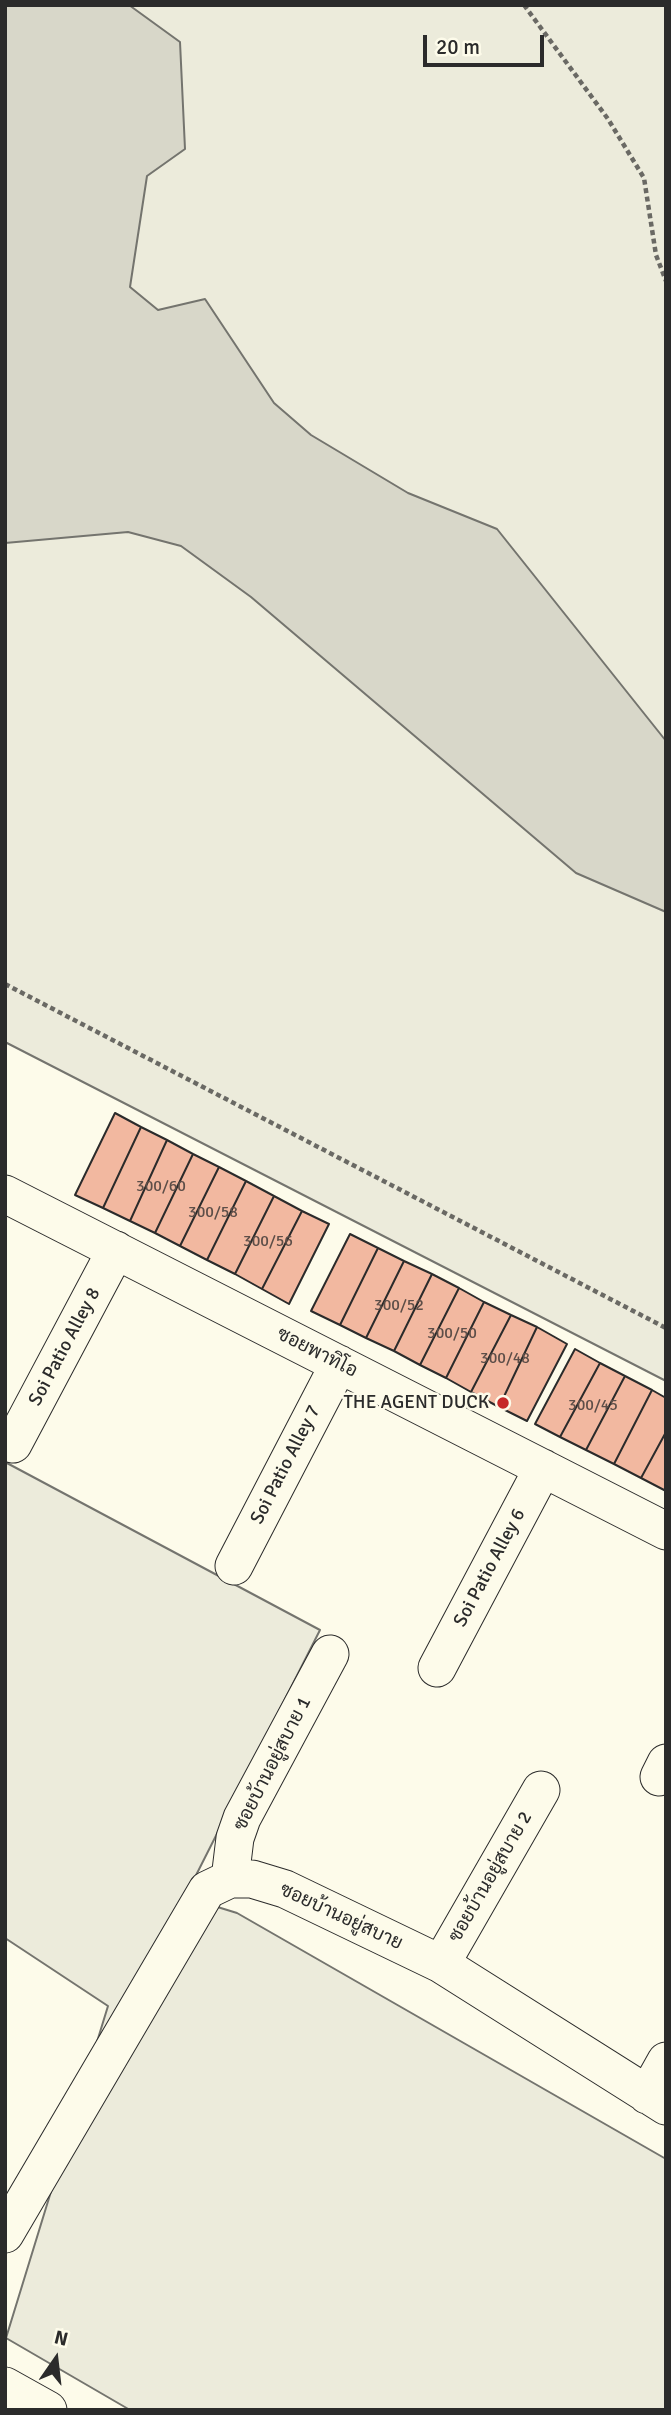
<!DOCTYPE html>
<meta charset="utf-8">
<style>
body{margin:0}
#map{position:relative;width:671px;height:2415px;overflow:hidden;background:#fdfbea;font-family:Signika,sans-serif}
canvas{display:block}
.frame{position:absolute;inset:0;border:7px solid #2b2b2b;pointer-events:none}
.north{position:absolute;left:21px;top:2324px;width:70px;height:70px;-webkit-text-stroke:5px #fdfbea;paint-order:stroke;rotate:14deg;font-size:19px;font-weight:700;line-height:28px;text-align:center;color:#2b2b2b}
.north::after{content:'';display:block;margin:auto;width:24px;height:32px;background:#2b2b2b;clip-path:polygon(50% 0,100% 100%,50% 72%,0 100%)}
.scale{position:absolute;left:423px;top:35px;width:121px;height:32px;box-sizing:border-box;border:4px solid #2b2b2b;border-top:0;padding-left:9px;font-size:21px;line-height:24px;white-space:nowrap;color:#2b2b2b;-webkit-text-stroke:5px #fdfbea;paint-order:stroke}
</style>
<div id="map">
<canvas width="671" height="2415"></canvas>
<div class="frame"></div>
<div class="north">N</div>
<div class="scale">20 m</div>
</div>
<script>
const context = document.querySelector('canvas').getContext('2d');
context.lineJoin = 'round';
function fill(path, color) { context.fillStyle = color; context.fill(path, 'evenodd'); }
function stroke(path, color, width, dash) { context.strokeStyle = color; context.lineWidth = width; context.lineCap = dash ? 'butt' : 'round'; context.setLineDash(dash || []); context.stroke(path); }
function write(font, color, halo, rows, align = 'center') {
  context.font = font + ' Signika,Sarabun,sans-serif'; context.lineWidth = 5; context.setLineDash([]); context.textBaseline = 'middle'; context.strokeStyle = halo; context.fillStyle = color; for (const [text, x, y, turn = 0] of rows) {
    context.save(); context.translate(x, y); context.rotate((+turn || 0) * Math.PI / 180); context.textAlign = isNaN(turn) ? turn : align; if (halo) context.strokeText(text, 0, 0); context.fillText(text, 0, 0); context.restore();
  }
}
const green = new Path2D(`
 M5,5h661v1376l-661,-339z
 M5,1462l315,168 -135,267 52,16 429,246v251h-536l-124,-72 102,-332 -103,-68z`);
const water = new Path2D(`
 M5,5h124l51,37 5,107 -38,27 -17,111 28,23 47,-11 69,104 37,32 97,58 89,36 169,212v171l-90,-39 -325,-276 -70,-51 -53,-14 -123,11z`);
const building = new Path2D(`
 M115,1113l26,14 -38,81 -28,-13z
 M141,1127l26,13 -37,81 -27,-13z
 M167,1140l26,14 -38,79 -25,-12z
 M193,1154l26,13 -39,79 -25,-13z
 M219,1167l27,14 -39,79 -27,-14z
 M246,1181l28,15 -39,78 -28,-14z
 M274,1196l28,15 -40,78 -27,-15z
 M302,1211l27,13 -40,80 -27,-15z
 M350,1234l28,14 -38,77 -29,-14z
 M378,1248l26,13 -38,77 -26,-13z
 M404,1261l28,13 -38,77 -28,-13z
 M432,1274l27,14 -39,77 -26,-14z
 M459,1288l25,14 -38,76 -26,-13z
 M484,1302l27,13 -40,77 -25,-14z
 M511,1315l26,12 -38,80 -28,-15z
 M537,1327l30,17 -40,77 -28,-14z
 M575,1349l25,14 -40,74 -25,-13z
 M600,1363l25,13 -39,74 -26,-13z
 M625,1376l27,14 -38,74 -28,-14z
 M652,1390l14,8v34l-25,46 -27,-14z
 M666,1432v59l-25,-13z`);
const path = new Path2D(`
 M524,5l84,114 36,59 12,77 10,26
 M5,984l661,344`);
const minor = new Path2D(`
 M5,1194l661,337
 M13,1444l103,-194
 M234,1566l105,-202
 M437,1668l106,-200
 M659,1777l7,-14
 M230,1879l5,-41 7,-20 88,-164
 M441,1964l100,-174
 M647,2095l19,-34
 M5,2234l202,-344 23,-11h22l33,10 156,75 225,142
 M5,2386l43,24`);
const markers = [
 [503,1403,7,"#c62828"]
];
const numberNames = [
 ["300/60",161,1187],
 ["300/58",213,1213],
 ["300/56",268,1242],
 ["300/52",399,1306],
 ["300/50",452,1334],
 ["300/48",505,1359],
 ["300/45",593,1406]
];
const streetNames = [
 ["Soi Patio Alley 8",65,1347,-62],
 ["ซอยพาทิโอ",317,1353,27],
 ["Soi Patio Alley 7",286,1465,-63],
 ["Soi Patio Alley 6",490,1568,-62],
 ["ซอยบ้านอยู่สบาย 1",273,1764,-63],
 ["ซอยบ้านอยู่สบาย 2",491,1877,-60],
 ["ซอยบ้านอยู่สบาย",341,1917,25]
];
const poiNames = [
 ["THE AGENT DUCK",489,1403]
];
fill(green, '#ecebdb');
stroke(green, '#74746e', 2);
fill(water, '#d8d7c9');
stroke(water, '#74746e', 2);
fill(building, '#f2b8a0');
stroke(building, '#2b2b2b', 2);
stroke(minor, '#2b2b2b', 39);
stroke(path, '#6a6964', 4.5, [5, 3.5]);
stroke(minor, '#fdfbea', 37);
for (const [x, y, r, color] of markers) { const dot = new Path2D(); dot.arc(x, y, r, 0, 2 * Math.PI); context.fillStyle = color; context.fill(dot); stroke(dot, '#fdfbea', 2.5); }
write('16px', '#5d4e48', null, numberNames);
write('19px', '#2b2b2b', '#fdfbea', streetNames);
write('19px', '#2b2b2b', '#fdfbea', poiNames, 'right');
</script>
